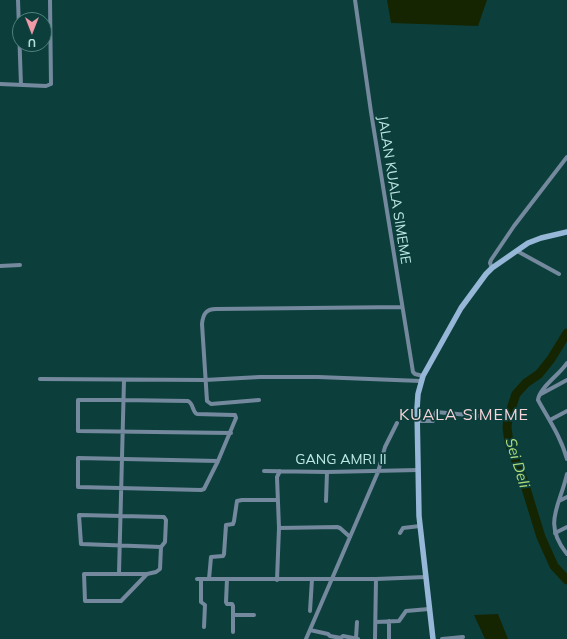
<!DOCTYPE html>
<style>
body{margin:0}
#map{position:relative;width:567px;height:639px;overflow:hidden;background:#0c3f3c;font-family:Mulish,sans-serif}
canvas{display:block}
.north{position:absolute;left:12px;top:12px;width:40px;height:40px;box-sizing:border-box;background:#0c3f3c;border:1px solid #53827f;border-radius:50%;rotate:180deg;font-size:11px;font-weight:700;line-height:16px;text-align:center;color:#bde7e3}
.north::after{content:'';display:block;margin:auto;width:14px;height:18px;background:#f39aa9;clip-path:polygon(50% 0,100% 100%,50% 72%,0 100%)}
</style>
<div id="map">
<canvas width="567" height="639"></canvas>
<div class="north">U</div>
</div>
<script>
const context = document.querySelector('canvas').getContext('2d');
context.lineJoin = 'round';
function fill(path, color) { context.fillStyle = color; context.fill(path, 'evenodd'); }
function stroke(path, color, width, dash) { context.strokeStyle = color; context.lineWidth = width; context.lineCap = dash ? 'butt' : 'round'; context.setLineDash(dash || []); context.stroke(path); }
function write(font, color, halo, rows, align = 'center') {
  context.font = font + ' Mulish,sans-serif'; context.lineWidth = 3.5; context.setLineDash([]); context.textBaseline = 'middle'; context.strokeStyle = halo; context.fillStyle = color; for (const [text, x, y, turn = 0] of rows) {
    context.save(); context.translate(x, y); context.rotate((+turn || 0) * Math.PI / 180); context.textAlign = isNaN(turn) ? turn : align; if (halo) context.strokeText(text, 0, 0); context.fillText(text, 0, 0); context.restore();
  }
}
const water = new Path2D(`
 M387,0h100l-9,26 -87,-3z
 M498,614l10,25h-23l-11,-24z`);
const river = new Path2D(`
 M567,333l-16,26 -12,15 -13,9 -10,11 -8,24 -1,9 2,16 15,39 17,55 13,29 13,14`);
const minor = new Path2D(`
 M18,0l3,85
 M355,0l16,112 42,260 2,2 8,2
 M0,84l46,2 5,-2 -1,-84
 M517,251l42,23
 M0,266l20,-1
 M492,268l-2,-5 1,-3 23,-34 53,-69
 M567,363c-7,11 -28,25 -29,37 11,20 23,37 29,59
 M40,379l165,1 55,-3h58l103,4
 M541,394l26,-14
 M259,400l-48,4 -4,-3 -5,-77c1,-10 4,-15 14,-15l186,-2
 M550,420l17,-9
 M418,421h15l3,-9 43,4
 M218,461l-140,-3v29l123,3 3,-1 14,-28 18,-43 -1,-3h-2l-36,-1c-5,-2 -3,-10 -9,-13l-65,-1h-45v31l153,2
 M264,471l63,1 91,-2
 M567,474c-7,32 -25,49 0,80
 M326,501l1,-29
 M559,501l8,-4
 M279,528l58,-1 3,1 10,9
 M400,533l3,-5 17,-2
 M555,533l12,-6
 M119,573l5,-193
 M147,574l-26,27h-36l-1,-27h63l9,-2 4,-3 1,-22 -80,-3 -2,-29 85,2 2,3 -1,22 -4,5
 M197,579h179l50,-2
 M201,579v23l4,3 -1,22
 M209,579l2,-22 12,-1 1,-2 2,-29 7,-1 1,-3 3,-20 5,-1h36
 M227,579l-1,23 1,2h5l1,2v26
 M277,580l2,-52 -2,-51 3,-6
 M310,611l2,-32
 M234,615h20
 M389,621v18
 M376,622l23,-1 7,-10 23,-2
 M310,630l18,4 2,2 11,2 2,-2 15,3
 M356,638l1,-16
 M306,639l72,-167 7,-25 12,-24
 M375,639l1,-60
 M442,639l21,-2`);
const secondary = new Path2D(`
 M433,639l-14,-123 -2,-107 1,-15 5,-18 38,-68 25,-34 6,-6 36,-25 13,-5 26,-6`);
const streetNames = [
 ["JALAN KUALA SIMEME",394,190,81],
 ["GANG AMRI II",341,460]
];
const waterNames = [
 ["Sei Deli",517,463,73]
];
const quarterNames = [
 ["KUALA SIMEME",464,415]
];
fill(water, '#162501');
stroke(river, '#162501', 9);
stroke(minor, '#74899d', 4);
stroke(secondary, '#96b7d7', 5.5);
write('14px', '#bde7e3', '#0c3f3c', streetNames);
write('italic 15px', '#afdb79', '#0c3f3c', waterNames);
context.letterSpacing = '1px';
write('16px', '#f7d4d9', '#0c3f3c', quarterNames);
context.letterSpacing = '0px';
</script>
